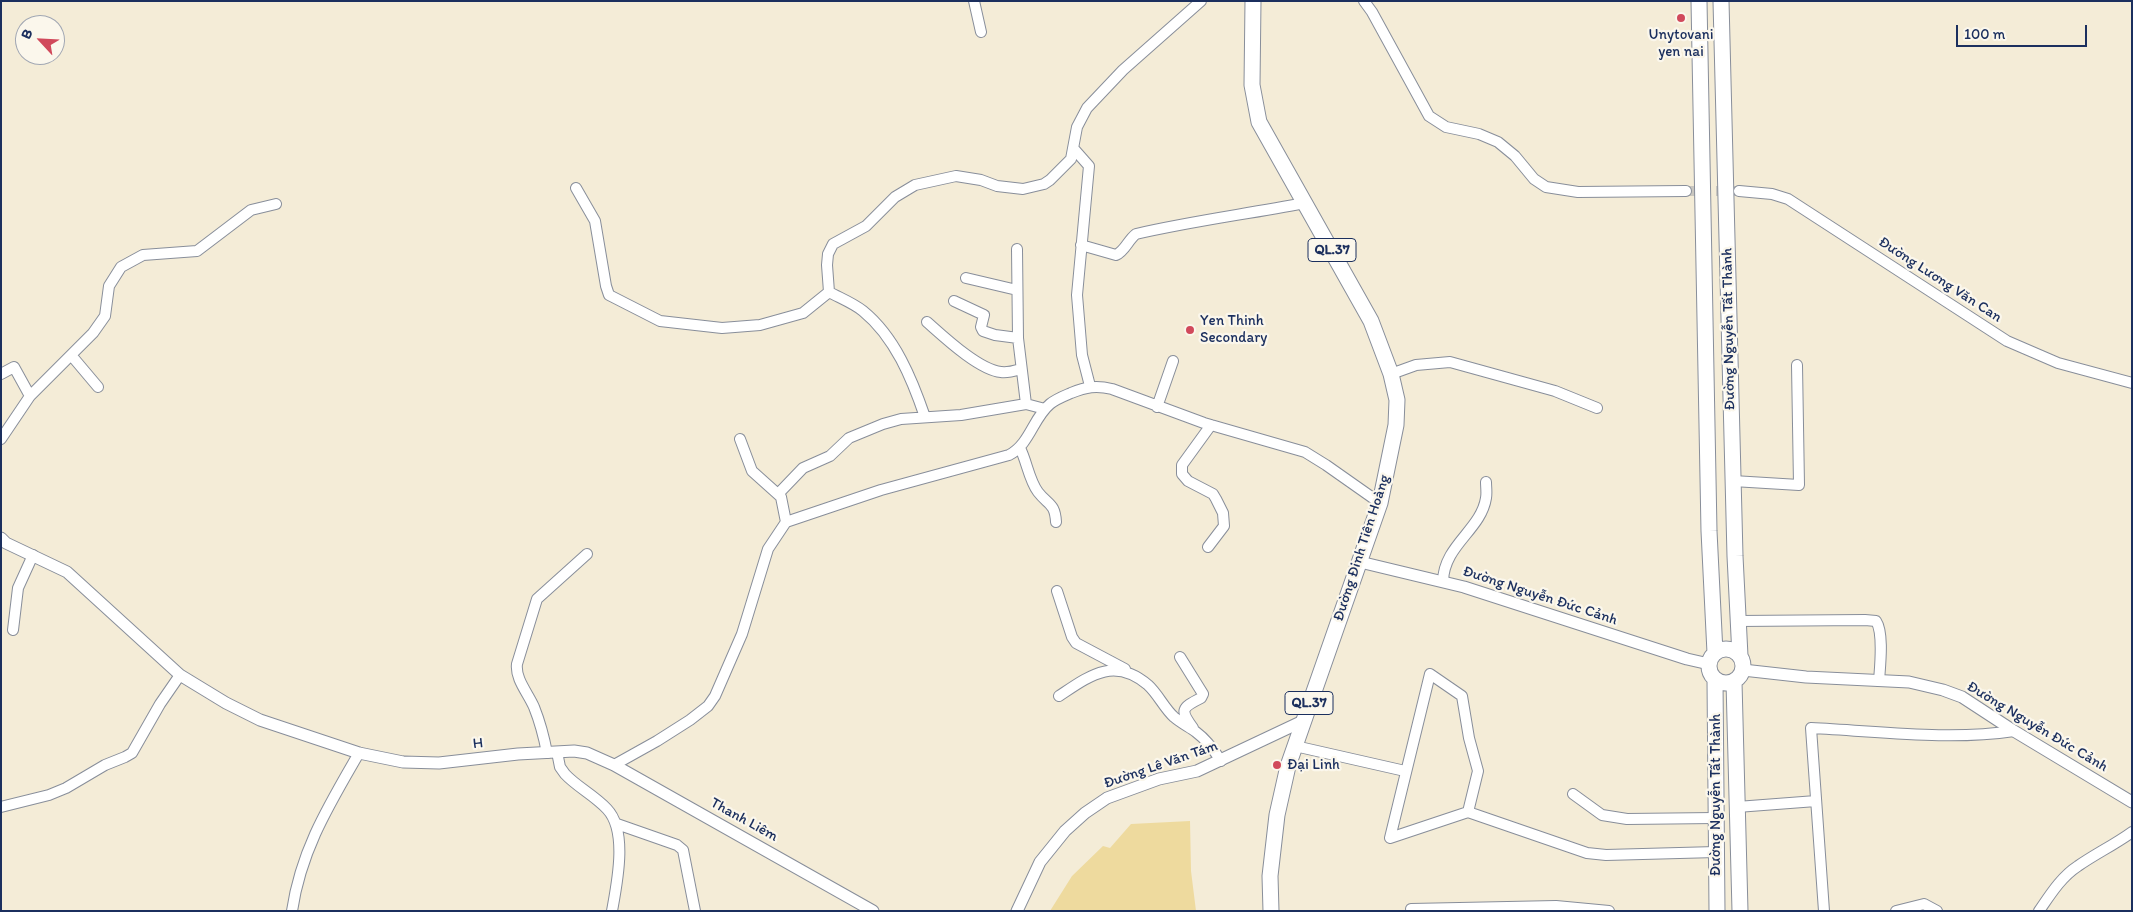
<!DOCTYPE html>
<meta charset="utf-8">
<style>
body{margin:0}
#map{position:relative;width:2133px;height:912px;overflow:hidden;background:#f4ecd7;font-family:Itim,sans-serif}
canvas{display:block}
.frame{position:absolute;inset:0;border:2px solid #1b2f5e;pointer-events:none}
.north{position:absolute;left:15px;top:15px;width:50px;height:50px;box-sizing:border-box;background:#fbf7ec;border:1px solid #a1a7b3;border-radius:50%;rotate:295deg;font-size:14px;font-weight:700;line-height:20px;text-align:center;color:#1b2f5e}
.north::after{content:'';display:block;margin:auto;width:18px;height:22px;background:#d1495b;clip-path:polygon(50% 0,100% 100%,50% 72%,0 100%)}
.scale{position:absolute;left:1956px;top:25px;width:131px;height:22px;box-sizing:border-box;border:2px solid #1b2f5e;border-top:0;padding-left:6px;font-size:15px;line-height:18px;white-space:nowrap;color:#1b2f5e;-webkit-text-stroke:4px #fbf7ec;paint-order:stroke}
</style>
<div id="map">
<canvas width="2133" height="912"></canvas>
<div class="frame"></div>
<div class="north">B</div>
<div class="scale">100 m</div>
</div>
<script>
const context = document.querySelector('canvas').getContext('2d');
context.lineJoin = 'round';
function fill(path, color) { context.fillStyle = color; context.fill(path, 'evenodd'); }
function stroke(path, color, width, dash) { context.strokeStyle = color; context.lineWidth = width; context.lineCap = dash ? 'butt' : 'round'; context.setLineDash(dash || []); context.stroke(path); }
function write(font, color, halo, rows, align = 'center') {
  context.font = font + ' Itim,sans-serif'; context.lineWidth = 4.5; context.setLineDash([]); context.textBaseline = 'middle'; context.strokeStyle = halo; context.fillStyle = color; for (const [text, x, y, turn = 0] of rows) {
    context.save(); context.translate(x, y); context.rotate((+turn || 0) * Math.PI / 180); context.textAlign = isNaN(turn) ? turn : align; if (halo) context.strokeText(text, 0, 0); context.fillText(text, 0, 0); context.restore();
  }
}
const sand = new Path2D(`
 M1190,821l1,50 5,40h-146l22,-35 31,-30 7,2 21,-24z`);
const minorTunnel = new Path2D(`
 M1686,191h53`);
const minor = new Path2D(`
 M974,1l7,31
 M1364,1l8,11 57,104 17,11 33,7 19,8 17,14 19,23 12,8 32,5 108,-1
 M1074,149l15,17 -12,129 5,60 8,31
 M576,188l19,33 11,65 3,9 51,26 62,7 38,-3 43,-12 26,-21 -2,-27 1,-11 5,-10 33,-18 29,-29 20,-12 41,-9 25,4 16,6 26,3 21,-5 6,-4 21,-21 6,-32 10,-19 36,-38 78,-69
 M1739,191l33,3 16,5 219,142 51,22 74,20
 M1081,245l35,10c9,-4 12,-15 20,-21 56,-13 112,-20 168,-31
 M1017,249l1,89 8,66
 M966,278l51,12
 M829,292c11,6 24,11 34,19 32,26 49,68 62,106
 M954,301l30,14 -3,12 2,4 12,4 23,3
 M927,322c17,15 52,48 74,50 7,1 13,-1 20,-3
 M71,355l27,32
 M1,374l13,-7 16,29
 M1391,374l25,-9 34,-3 105,29 42,17
 M1157,407l16,-46
 M1,439l29,-43 63,-63 12,-17 4,-30 12,-19 22,-12 54,-4 54,-41 25,-6
 M740,439l12,32 29,26 5,25
 M1020,448c7,14 9,32 18,44 10,13 17,11 18,30
 M1733,481l66,4 -2,-120
 M779,493l24,-25 27,-12 19,-18 34,-14 18,-5 60,-4 65,-11 19,5
 M1208,547l16,-21 -1,-13 -7,-14 -3,-5 -25,-13 -6,-7v-9l29,-40
 M1443,581c1,-36 38,-51 43,-83 1,-5 0,-11 0,-16
 M1057,591l15,46 4,6 49,26
 M1738,621l127,-1 11,1c8,12 4,45 3,60
 M13,630l5,-42 15,-33
 M1180,657l23,37 -2,4c-20,10 -21,12 -8,30
 M1059,696c30,-20 55,-40 89,-11 10,9 16,23 26,32 7,6 15,10 22,15 11,8 18,18 25,29
 M1295,746l110,25
 M557,752l3,15 5,7c12,13 29,21 42,35 21,22 10,74 5,102
 M547,753c-3,-16 -7,-31 -13,-46 -6,-14 -19,-28 -17,-43l20,-65 50,-45
 M614,765l43,-24 33,-21 18,-14 7,-10 27,-62 26,-85 18,-27 95,-32 128,-35c21,-11 24,-37 41,-51 6,-5 14,-8 21,-11 15,-6 25,-8 41,-4l92,34 101,29 21,13 54,38
 M1573,794l29,21 25,4 88,-1
 M1,807l48,-12 17,-7 39,-23 20,-8 7,-4 28,-49 20,-29
 M1737,807l79,-6
 M1468,812l10,-41 -9,-33 -7,-42 -32,-22 -40,164 78,-26 119,41 19,2 110,-3
 M617,824l60,21 6,5 12,61
 M1411,909l145,-3 53,5
 M292,911c9,-61 37,-106 67,-158
 M1824,911l-13,-183c67,3 136,13 203,3
 M1896,911l28,-7 13,7
 M2039,911c11,-16 22,-34 39,-45 17,-12 36,-21 54,-34`);
const tertiary = new Path2D(`
 M1,538l5,5 61,29 113,103 46,28 34,17 99,33 44,9 36,1 79,-9 56,-3 13,2 27,12 259,146
 M1360,562l104,25 223,72 22,5
 M1743,670l63,7 103,5 34,8 19,7 52,34 118,71
 M1017,911l23,-49 25,-31 20,-18 22,-15 52,-19 38,-8 106,-50`);
const primary = new Path2D(`
 M1253,1l-1,84 7,37 112,199 20,53 6,26 -1,25 -16,78 -92,263 -11,49 -7,61 1,35
 M1699,1l10,530 6,122
 M1721,1l14,555 5,100
 M1709 666a17 17 0 1 1 34 0a17 17 0 1 1-34 0Z
 M1715,680l2,231
 M1734,682l6,229`);
const markers = [
 [1681,18,5,"#d1495b"],
 [1190,330,5,"#d1495b"],
 [1277,765,5,"#d1495b"]
];
const shields = [
 [1332,250,48],
 [1309,703,48]
];
const shieldNames = [
 ["QL.37",1332,250],
 ["QL.37",1309,703]
];
const poiNames = [
 ["Unytovani",1681,35,"center"],
 ["yen nai",1681,52,"center"],
 ["Yen Thinh",1200,321],
 ["Secondary",1200,338],
 ["Đại Linh",1287,765]
];
const streetNames = [
 ["Đường Lương Văn Can",1940,280,33],
 ["Đường Nguyễn Tất Thành",1729,329,-91],
 ["Đường Đinh Tiên Hoàng",1362,548,-72],
 ["Đường Nguyễn Đức Cảnh",1540,596,18],
 ["Đường Nguyễn Đức Cảnh",2037,727,31],
 ["H",478,744,-6],
 ["Đường Lê Văn Tám",1161,765,-19],
 ["Đường Nguyễn Tất Thành",1716,795,-90],
 ["Thanh Liêm",744,820,29]
];
fill(sand, '#eeda9e');
stroke(minorTunnel, '#c9c6bf', 10, [10, 5]);
stroke(minor, '#888e9a', 12);
stroke(tertiary, '#888e9a', 13);
stroke(primary, '#888e9a', 17);
stroke(minor, '#fff', 10);
stroke(tertiary, '#fff', 11);
stroke(primary, '#fff', 15);
for (const [x, y, r, color] of markers) { const dot = new Path2D(); dot.arc(x, y, r, 0, 2 * Math.PI); context.fillStyle = color; context.fill(dot); stroke(dot, '#fbf7ec', 2); }
for (const [x, y, w] of shields) { const box = new Path2D(); box.roundRect(x - w / 2, y - 11.5, w, 23, 4); context.fillStyle = '#fbf7ec'; context.fill(box); stroke(box, '#1b2f5e', 1); }
write('bold 14px', '#1b2f5e', null, shieldNames);
write('15px', '#1b2f5e', '#fbf7ec', poiNames, 'left');
write('15px', '#1b2f5e', '#fbf7ec', streetNames);
</script>
